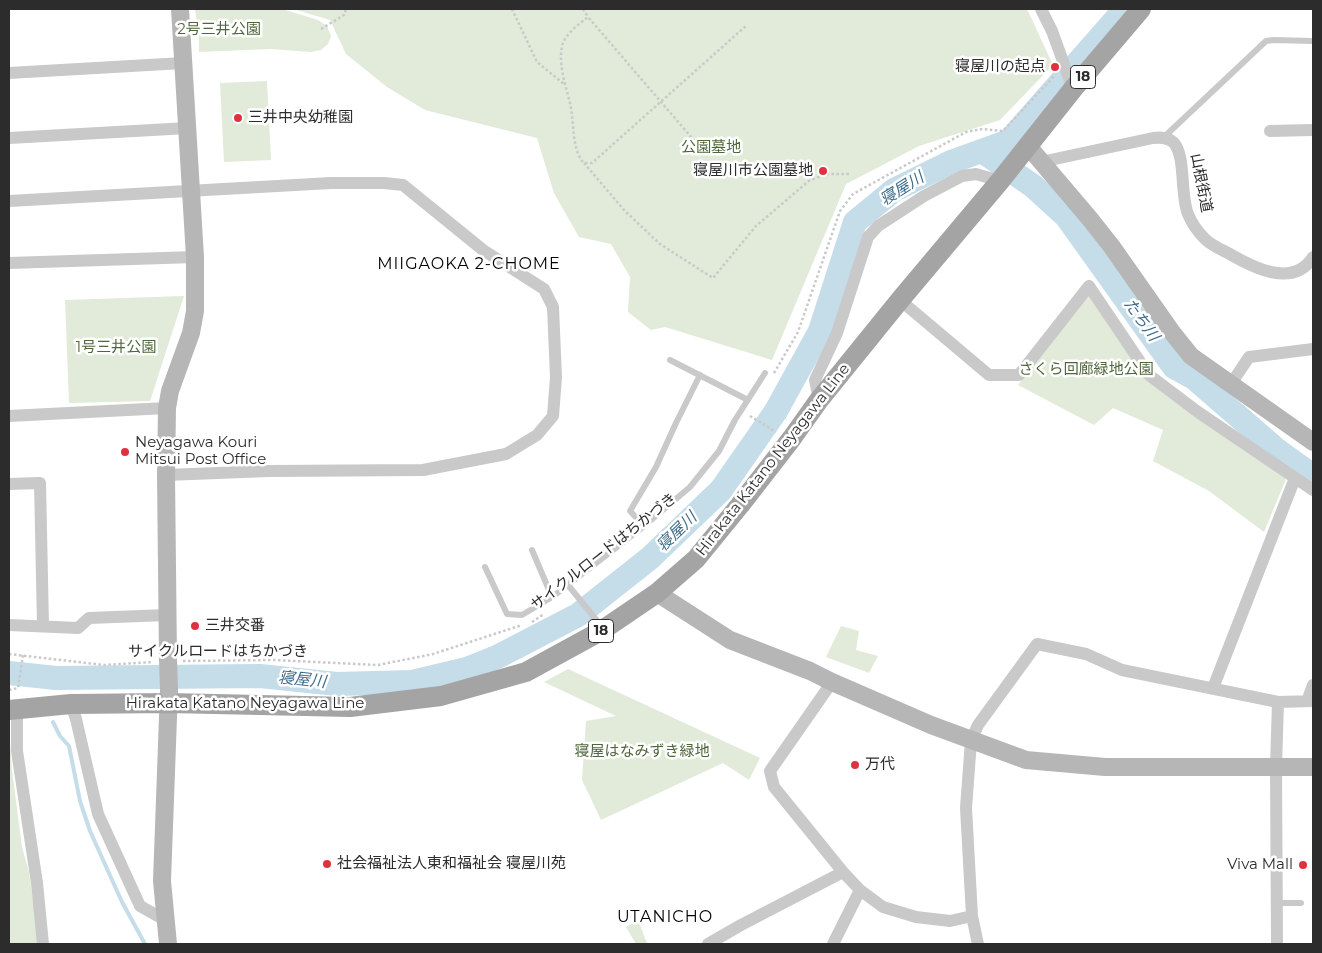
<!DOCTYPE html>
<meta charset="utf-8">
<style>
body{margin:0}
#map{position:relative;width:1322px;height:953px;overflow:hidden;background:#fff;font-family:Montserrat,sans-serif}
canvas{display:block}
.frame{position:absolute;inset:0;border:10px solid #2c2c2c;pointer-events:none}
</style>
<div id="map">
<canvas width="1322" height="953"></canvas>
<div class="frame"></div>
</div>
<script>
const context = document.querySelector('canvas').getContext('2d');
context.lineJoin = 'round';
function fill(path, color) { context.fillStyle = color; context.fill(path, 'evenodd'); }
function stroke(path, color, width, dash) { context.strokeStyle = color; context.lineWidth = width; context.lineCap = dash ? 'butt' : 'round'; context.setLineDash(dash || []); context.stroke(path); }
function write(font, color, halo, rows, align = 'center') {
  context.font = font + ' Montserrat,"Noto Sans JP",sans-serif'; context.lineWidth = 5; context.setLineDash([]); context.textBaseline = 'middle'; context.strokeStyle = halo; context.fillStyle = color; for (const [text, x, y, turn = 0] of rows) {
    context.save(); context.translate(x, y); context.rotate((+turn || 0) * Math.PI / 180); context.textAlign = isNaN(turn) ? turn : align; if (halo) context.strokeText(text, 0, 0); context.fillText(text, 0, 0); context.restore();
  }
}
const green = new Path2D(`
 M195,9h87l36,11 9,6 4,10 -3,8 -7,6 -10,2 -41,-3 -71,3v-15z
 M293,9h734l26,56 -53,55 -81,26 -73,38 -74,176 -107,-33 -14,3 -23,-18 2,-35 -19,-33 -32,-7 -25,-44 -17,-55 -112,-28 -38,-23 -41,-33 -16,-34z
 M267,81l4,79 -47,2 -4,-79z
 M1089,294l57,83 140,102 -22,53 -55,-41 -56,-30 10,-31 -50,-22 -19,17 -76,-40z
 M184,296l-34,105 -81,2 -4,-103z
 M841,626l18,5 -3,19 22,6 -9,17 -43,-16z
 M568,669l192,89 -11,22 -26,-17 -122,57 -19,-40 4,-59 30,-5 -72,-34z
 M9,726l3,44 10,77 7,25 10,72h-30z
 M638,920l9,23 1,1h-12l-10,-17z`);
const stream = new Path2D(`
 M53,722l7,14 9,10 11,55 10,30 32,71 23,42`);
const river = new Path2D(`
 M982,151l51,35 33,30 108,151 20,11 83,72 36,26
 M9,673l47,5 204,-2 77,8 75,-2 55,-13 30,-12 81,-42 72,-57 71,-68 55,-79 44,-80 35,-109 39,-32 57,-28 58,-21 116,-132`);
const path = new Path2D(`
 M512,9l25,53 27,22
 M583,9l5,8
 M321,29l23,-14 2,-6
 M698,145l-110,-128c-9,7 -23,17 -26,29 -4,21 5,42 9,62 3,17 1,38 11,53l2,2h8l155,-138
 M584,163l40,47 36,34 53,34 43,-52 54,-46 18,-6h22
 M774,373l24,-41 42,-121 13,-17 113,-62 16,-3 21,2 52,-56
 M750,416l26,16
 M532,622l12,-8
 M9,654l95,11 49,-3
 M183,661l90,-1 105,5 55,-11 89,-29
 M9,690l9,-2 5,-33`);
const lane = new Path2D(`
 M1164,137l102,-96 7,-1 40,1
 M670,360l78,40
 M644,526l-14,-15 26,-44 20,-44 24,-48
 M532,550l20,47
 M485,567l22,47 15,1 30,-18 92,-71 46,-39 29,-36 16,-31 30,-47
 M568,585l35,43
 M1277,903h24`);
const street = new Path2D(`
 M1041,9l11,22 21,58
 M9,73l174,-10
 M1270,131l43,-1
 M9,138l179,-10
 M1041,162l112,-24c8,-1 15,-1 21,5 12,14 6,52 14,71 4,10 10,18 17,25 6,6 15,10 23,14 24,14 65,36 85,4
 M9,201l322,-18h53l19,2 80,65 61,39 9,18 3,70 -3,39 -16,19 -31,19 -83,16 -154,1 -103,4
 M9,263l186,-6
 M900,300l89,75h30l70,-89 60,89 49,37 115,78
 M1231,384l18,-27 64,-8
 M819,400l-4,-20 22,-47 31,-96 10,-11 46,-30 38,-20 14,-2 24,7
 M9,416l158,-8
 M9,484l31,-1 3,143
 M9,625l69,3 11,-10 78,-3
 M832,682l-62,89 4,16 69,85 17,18 23,17 33,10 34,4 22,-5
 M1213,688l82,-210
 M1307,701l6,-16
 M71,704l5,15 22,95 42,92 25,14
 M17,710v41l20,132 6,61
 M708,944l33,-19 102,-53
 M833,944l27,-54
 M978,944l-6,-28 -6,-108 5,-67 7,-16 59,-81 49,10 36,16 156,32 35,-1
 M1277,944l-1,-177 2,-65`);
const secondary = new Path2D(`
 M1028,146l62,73 22,28 59,84 20,25 122,86
 M657,593l73,47 80,31 22,11 99,43 95,35 79,7h208
 M168,659l-2,-184 1,-67 3,-17 21,-58 4,-22v-54l-15,-248
 M168,944l-6,-63 7,-191`);
const primary = new Path2D(`
 M9,710l62,-6 98,-1 181,4 91,-11 85,-24 75,-41 56,-38 39,-34 44,-54 52,-67 27,-38 81,-100 100,-119 73,-92 68,-80`);
const secondaryBridge = new Path2D(`
 M168,659l1,31`);
const markers = [
 [1055,67,5,"#e0313f"],
 [238,118,5,"#e0313f"],
 [823,171,5,"#e0313f"],
 [125,452,5,"#e0313f"],
 [195,626,5,"#e0313f"],
 [855,765,5,"#e0313f"],
 [327,864,5,"#e0313f"],
 [1303,865,5,"#e0313f"]
];
const shields = [
 [1083,77,25],
 [601,631,25]
];
const shieldNames = [
 ["18",1083,77],
 ["18",601,631]
];
const parkNames = [
 ["2号三井公園",219,30],
 ["公園墓地",711,148],
 ["1号三井公園",116,348],
 ["さくら回廊緑地公園",1086,370],
 ["寝屋はなみずき緑地",642,752]
];
const poiNames = [
 ["寝屋川の起点",1045,67,"right"],
 ["三井中央幼稚園",248,118],
 ["寝屋川市公園墓地",813,171,"right"],
 ["Neyagawa Kouri",135,443],
 ["Mitsui Post Office",135,460],
 ["三井交番",205,626],
 ["万代",865,765],
 ["社会福祉法人東和福祉会 寝屋川苑",337,864],
 ["Viva Mall",1293,865,"right"]
];
const streetNames = [
 ["山根街道",1201,183,79],
 ["Hirakata Katano Neyagawa Line",773,460,-52],
 ["サイクルロードはちかづき",604,552,-38],
 ["サイクルロードはちかづき",218,652],
 ["Hirakata Katano Neyagawa Line",245,704]
];
const waterNames = [
 ["寝屋川",902,189,-32],
 ["たち川",1141,320,54],
 ["寝屋川",677,532,-44],
 ["寝屋川",302,680,6]
];
const neighbourhoodNames = [
 ["MIIGAOKA 2-CHOME",469,264],
 ["UTANICHO",665,917]
];
fill(green, '#e2ead9');
stroke(stream, '#c5dce9', 4);
stroke(river, '#c5dce9', 24);
stroke(path, '#c9c9c9', 2.5, [2.5, 2.5]);
stroke(lane, '#c9c9c9', 6);
stroke(street, '#c9c9c9', 12);
stroke(secondary, '#b6b6b6', 18);
stroke(primary, '#a4a4a4', 20);
stroke(secondaryBridge, '#b6b6b6', 18);
for (const [x, y, r, color] of markers) { const dot = new Path2D(); dot.arc(x, y, r, 0, 2 * Math.PI); context.fillStyle = color; context.fill(dot); stroke(dot, '#fff', 2); }
for (const [x, y, w] of shields) { const box = new Path2D(); box.roundRect(x - w / 2, y - 11.5, w, 23, 4); context.fillStyle = '#fff'; context.fill(box); stroke(box, '#2c2c2c', 1); }
write('bold 14px', '#2c2c2c', null, shieldNames);
write('15px', '#4f663b', '#fff', parkNames);
write('15px', '#2c2c2c', '#fff', poiNames, 'left');
write('15px', '#2c2c2c', '#fff', streetNames);
write('italic 16px', '#3d6d8b', '#fff', waterNames);
context.letterSpacing = '1px';
write('16px', '#000', '#fff', neighbourhoodNames);
context.letterSpacing = '0px';
</script>
